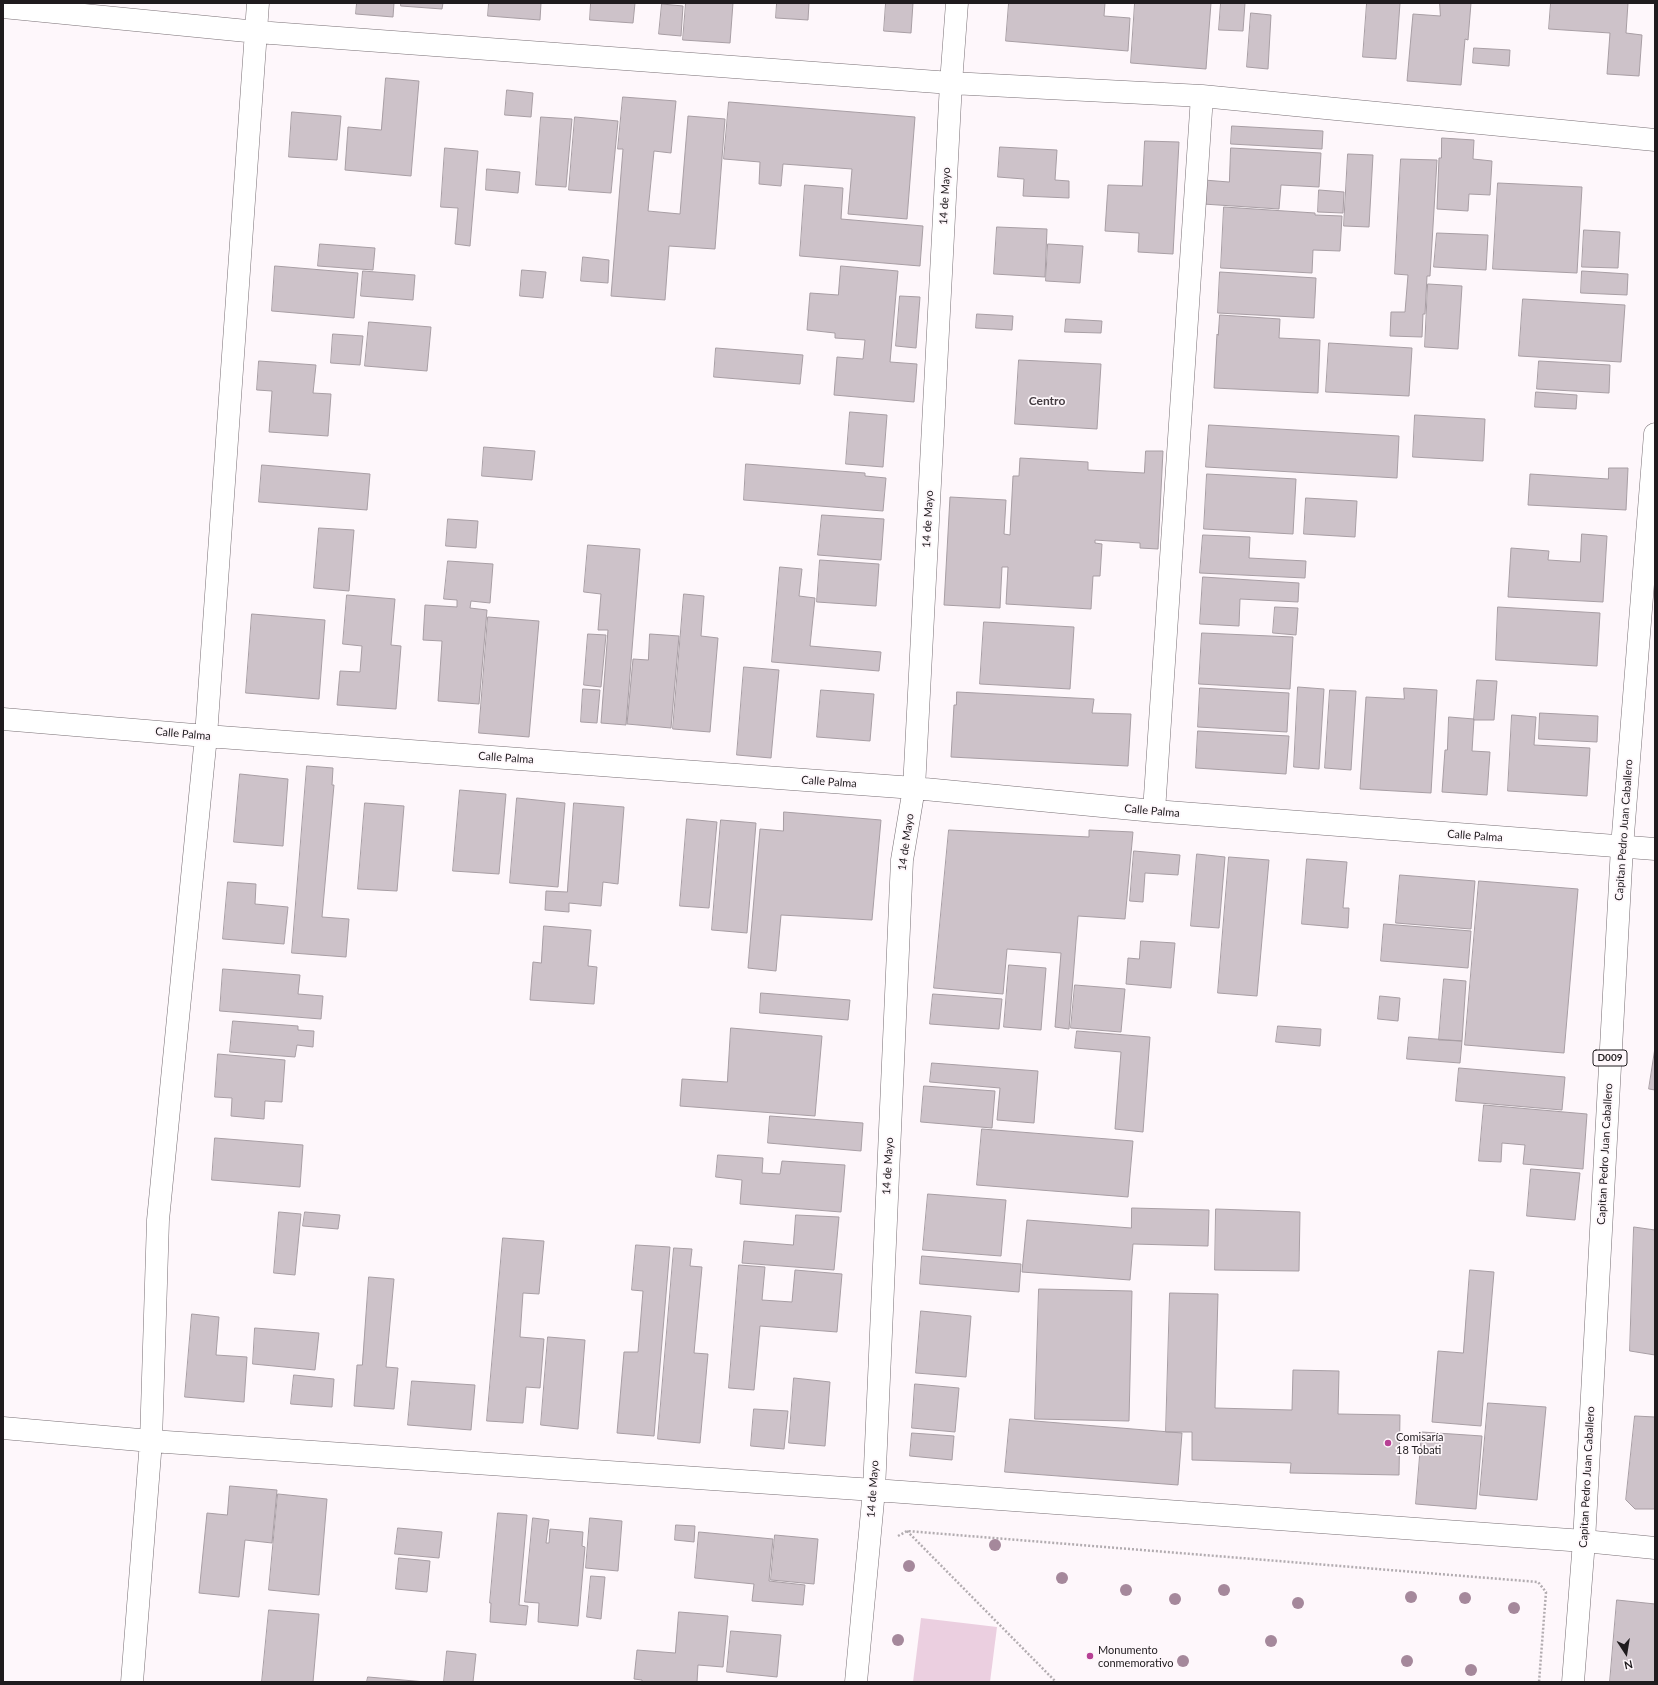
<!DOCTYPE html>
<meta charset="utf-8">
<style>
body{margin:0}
#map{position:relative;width:1658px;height:1685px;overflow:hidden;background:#fef7fb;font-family:Lato,sans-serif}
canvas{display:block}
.frame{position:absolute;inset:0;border:4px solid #1f1b1e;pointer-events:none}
.north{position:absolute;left:1606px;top:1633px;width:40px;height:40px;-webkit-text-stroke:3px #fef7fb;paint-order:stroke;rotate:168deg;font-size:11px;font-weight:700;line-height:16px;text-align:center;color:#1f1b1e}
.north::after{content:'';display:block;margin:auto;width:14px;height:18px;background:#1f1b1e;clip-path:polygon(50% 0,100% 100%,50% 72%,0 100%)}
</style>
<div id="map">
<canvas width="1658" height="1685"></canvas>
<div class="frame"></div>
<div class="north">N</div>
</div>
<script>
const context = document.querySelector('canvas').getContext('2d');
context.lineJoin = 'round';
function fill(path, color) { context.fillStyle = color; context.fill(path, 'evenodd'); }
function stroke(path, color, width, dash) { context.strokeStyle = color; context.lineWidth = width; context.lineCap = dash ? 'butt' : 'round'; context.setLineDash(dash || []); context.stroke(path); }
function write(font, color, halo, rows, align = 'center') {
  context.font = font + ' Lato,sans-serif'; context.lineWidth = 3.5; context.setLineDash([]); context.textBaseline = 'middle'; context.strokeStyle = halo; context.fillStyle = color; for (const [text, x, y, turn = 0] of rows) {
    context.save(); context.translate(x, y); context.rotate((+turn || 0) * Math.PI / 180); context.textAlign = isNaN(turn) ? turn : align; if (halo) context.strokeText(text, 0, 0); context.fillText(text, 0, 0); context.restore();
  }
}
const green = new Path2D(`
 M921,1618l76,9 -7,55h-77z`);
const building = new Path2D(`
 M357,3h37l-1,14 -37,-3z
 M401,3h42l-1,6 -41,-3z
 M489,3h52l-1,17 -52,-4z
 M591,3h44l-2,20 -43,-3z
 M686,3h47l-3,40 -47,-3z
 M777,3h32l-1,17 -32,-2z
 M886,3h27l-2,30 -27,-2z
 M1009,3h96l-1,13 26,2 -2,33 -122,-10z
 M1135,3h76l-5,66 -75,-6z
 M1221,3h24l-2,28 -24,-1z
 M1367,3h33l-4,56 -33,-2z
 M1440,3h31l-3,37 -3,-1 -4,46 -54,-4 6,-67 27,2z
 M1551,3h77l-2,30 16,2 -3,41 -32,-2 3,-41 -61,-4z
 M662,4l21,2 -2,30 -22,-2z
 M1251,13l20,2 -3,54 -21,-2z
 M1474,48l36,2 -1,16 -36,-3z
 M386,78l33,3 -8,95 -66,-6 3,-43 33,3z
 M507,90l26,3 -2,24 -26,-2z
 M623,97l53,4 -5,52 -17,-2 -6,60 32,3 8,-98 37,3 -10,130 -46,-3 -4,54 -54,-4 12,-147h-5z
 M729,102l186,15 -8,102 -59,-5 4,-45 -69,-5 -2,22 -22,-2 1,-22 -36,-3z
 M292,112l49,4 -4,44 -48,-3z
 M541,117l31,2 -6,68 -30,-2z
 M575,117l43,4 -7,72 -42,-3z
 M1232,126l91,5 -1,18 -91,-5z
 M1442,138l32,2 -1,19 19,2 -2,34 -21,-1 -1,17 -31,-2 2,-51h2z
 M1145,141l34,1 -6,112 -35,-2 1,-19 -34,-2 3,-46 34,1z
 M1000,147l57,3 -2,30 14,1v17l-46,-2 1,-17 -26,-2z
 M445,148l33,3 -8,95 -15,-2 3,-36 -17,-1z
 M1231,148l90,5 -2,34 -38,-2 -2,24 -76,-5 1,-24 25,2z
 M1348,154l25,1 -4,72 -25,-1z
 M1401,159l36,1 -7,116h-3l-2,38h-2l-1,23 -32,-1 1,-24h14l3,-37 -13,-1z
 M487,169l33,3 -2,21 -32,-3z
 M1498,183l84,4 -5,86 -84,-4z
 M805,185l38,3 -2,31 82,7 -3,40 -120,-10z
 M1319,190l25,2 -1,21 -25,-1z
 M1224,207l91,6v2l27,1 -2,35 -27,-1 -1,23 -91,-5z
 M997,227l50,2 -2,48 -51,-3z
 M1584,230l36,2 -2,36 -36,-1z
 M1437,233l51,2 -2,35 -52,-3z
 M320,244l55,4 -2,22 -55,-4z
 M1048,244l35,2 -3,37 -34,-2z
 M583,257l26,3 -1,23 -27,-2z
 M275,266l83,7 -4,45 -82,-7z
 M841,266l57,5 -8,91 27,2 -3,38 -80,-7 3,-38 26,2 2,-19 -30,-2v-5l-28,-3 3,-37 28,2z
 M522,270l24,2 -3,26 -23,-2z
 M363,271l52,4 -2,25 -52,-4z
 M1582,271l46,3 -1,21 -46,-2z
 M1220,272l96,6 -2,40 -96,-5z
 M1428,284l34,2 -4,63 -33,-2z
 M900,296l20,1 -4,51 -20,-2z
 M1523,299l102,6 -4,57 -102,-6z
 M977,314l36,2 -1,14 -36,-2z
 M1220,315l60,4 -1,19 41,2 -2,53 -104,-5 3,-54 1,1z
 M1066,319l36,2 -1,12 -36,-1z
 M369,322l62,5 -4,44 -62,-5z
 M333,334l30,2 -3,29 -29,-2z
 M1329,343l83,5 -3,48 -83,-4z
 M716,348l87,7 -3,29 -86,-7z
 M1019,360l82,4 -4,65 -82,-5z
 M259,361l57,4 -3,28 18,1 -3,42 -59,-4 3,-41 -15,-1z
 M1539,361l71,4 -1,28 -72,-4z
 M1536,392l41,3 -1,14 -41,-2z
 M850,412l37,3 -4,52 -37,-3z
 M1415,415l70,4 -2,42 -70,-4z
 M1209,425l190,11 -2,42 -191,-11z
 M484,447l51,4 -3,29 -50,-4z
 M1146,451h17l-5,98 -18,-1v-5l-45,-3v3l7,1 -2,32h-7l-2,33 -85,-5 2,-37h-6l-2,41 -56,-3 6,-108 56,3 -2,34 6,1 3,-59h6l1,-18 68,4v8l56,3z
 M746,464l119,9v3l21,2 -3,33 -139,-11z
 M262,465l108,9 -3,36 -108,-8z
 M1609,468h19l-2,42 -98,-5 2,-31 78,5z
 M1207,474l89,5 -3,55 -89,-5z
 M1306,498l51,3 -2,36 -51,-3z
 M822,515l62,4 -3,41 -63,-5z
 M448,519l30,2 -2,27 -30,-2z
 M319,528l35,2 -5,61 -35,-3z
 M1582,534l25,2 -4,66 -95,-5 3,-49 38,3 -1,9 32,2z
 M1203,535l47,2 -1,21 57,3 -1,17 -105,-5z
 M588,545l52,4 -14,176 -25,-2 7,-93h-10l3,-36 -17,-2z
 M820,560l59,4 -3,42 -59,-4z
 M448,561l45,3 -3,39 -19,-2 -1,7 17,2 -8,94 -41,-3 4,-60 -19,-1 2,-35 32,2v-7l-13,-1z
 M780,567l22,2 -3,27 16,2 -5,48 71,6 -2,19 -107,-9z
 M1203,577l96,6 -1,19 -58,-3 -1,27 -39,-2z
 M684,594l20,2 -3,40 17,2 -8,94 -37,-3z
 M347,595l48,4 -4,46 10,1 -5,63 -59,-4 3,-34 20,1 2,-26 -19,-2z
 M1275,607l23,1 -2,27 -23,-2z
 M1498,607l102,6 -3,53 -101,-6z
 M252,614l73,6 -6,79 -73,-6z
 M488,617l51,4 -10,116 -50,-4z
 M984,622l90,5 -4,62 -90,-5z
 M1202,633l91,4 -3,52 -91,-5z
 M588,634l18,1 -5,52 -17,-2z
 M650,634l29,2 -8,92 -44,-4 6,-65 15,1z
 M744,667l35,3 -8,88 -34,-3z
 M1477,680l20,1 -3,39h-20z
 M1298,687l26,2 -5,80 -25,-2z
 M1200,688l89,5 -2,39 -89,-5z
 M1404,688l33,2 -6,103 -71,-4 6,-92 38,2z
 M583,689l17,1 -3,33 -16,-1z
 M821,690l53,4 -4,47 -53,-4z
 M1330,690l26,1 -5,79 -26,-2z
 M957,692l137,7 -2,14 39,1 -3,52 -177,-9 3,-52h2z
 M1540,713l58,3 -1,26 -58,-3z
 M1512,715l24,2 -2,28 56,3 -3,48 -79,-5z
 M1449,717l25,2 -2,32 18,1 -3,43 -45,-3 3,-42h2z
 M1198,731l91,5 -3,38 -90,-6z
 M307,766l26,2 -1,17h2l-12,132 27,2 -3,38 -54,-4z
 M240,774l48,5 -5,67 -49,-4z
 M460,790l46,4 -7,80 -46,-3z
 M517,798l48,5 -7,84 -48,-4z
 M365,803l39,3 -7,85 -39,-2z
 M574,803l50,4 -6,77 -15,-2 -2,24 -32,-3v9l-24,-2 1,-19 21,1z
 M784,812l97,8 -9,100 -91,-5 -5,56 -28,-3 12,-139 23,2z
 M687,819l30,3 -8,86 -29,-2z
 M721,820l35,3 -9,110 -35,-3z
 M949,830l140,7v-7l44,2 -8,87 -47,-3 -9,113 -14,-2 6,-74 -54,-4 -4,45 -69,-6z
 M1134,851l46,4 -2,20 -33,-2 -2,29 -13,-1z
 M1197,854l28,3 -6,71 -28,-2z
 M1229,857l40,3 -12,136 -39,-3z
 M1307,859l40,3 -4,46h6l-1,20 -46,-4z
 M1400,875l75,6 -4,48 -75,-6z
 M1479,881l99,8 -14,164 -99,-8z
 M228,882l28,2 -1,20 33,3 -4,37 -61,-5z
 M1384,924l87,7 -3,37 -87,-7z
 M544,926l47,4 -3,36 9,1 -3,37 -64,-4 3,-38 8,1z
 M1141,941l34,2 -4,45 -45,-4 2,-26 11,1z
 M1009,965l37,3 -5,62 -37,-3z
 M223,969l77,6 -2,19 25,2 -2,23 -101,-8z
 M1444,979l22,2 -4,60 -23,-1z
 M1075,985l50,4 -4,43 -50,-4z
 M761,993l89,7 -2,20 -88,-7z
 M933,994l69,5 -3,30 -69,-5z
 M1380,996l20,2 -2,23 -20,-2z
 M233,1021l65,5v4l16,1 -1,16 -16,-2 -2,12 -65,-5z
 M1278,1026l43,3 -1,17 -44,-4z
 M731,1028l91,8 -7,80 -135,-10 2,-27 45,3z
 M1077,1031l73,6 -7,95 -28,-3 6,-77 -46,-4z
 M1409,1037l53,4 -2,22 -53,-4z
 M1655,1048v42l-6,-1z
 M218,1054l67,6 -3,42 -17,-1 -1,18 -33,-3 1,-18 -17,-1z
 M932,1063l106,8 -4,52 -37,-3 3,-32 -70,-6z
 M1459,1068l106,9 -3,33 -106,-9z
 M924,1086l71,5 -3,37 -71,-6z
 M1484,1105l103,9 -4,55 -60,-5 2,-19 -23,-2 -1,19 -22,-1z
 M770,1116l93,7 -2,28 -93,-8z
 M982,1129l151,12 -5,56 -151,-12z
 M215,1138l88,7 -3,42 -88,-7z
 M718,1155l45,3 -1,15 18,1 2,-13 63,4 -4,47 -101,-8 2,-24 -26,-3z
 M1531,1169l49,4 -5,47 -48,-4z
 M928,1194l78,6 -5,56 -78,-6z
 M1132,1208l77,2 -1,36 -75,-2 -3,36 -108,-8 5,-52 104,8z
 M1216,1209l84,3 -1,59 -84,-1z
 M279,1212l22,2 -6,61 -21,-2z
 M305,1212l35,3 -2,14 -35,-3z
 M796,1215l43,2 -5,53 -92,-7 2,-22 49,4z
 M1634,1227l21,3v125l-25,-4z
 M503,1238l41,3 -5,53 -16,-1 -3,44 24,2 -4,49 -14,-1 -3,36 -36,-2z
 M636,1245l34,2 -16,189 -37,-3 7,-81h14l5,-61 -11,-1z
 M674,1248l18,1 -2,17 12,1 -8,86 14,1 -8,89 -42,-4z
 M922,1256l99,8 -2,28 -99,-8z
 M739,1265l26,2 -3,33 30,2 3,-32 47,4 -5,58 -77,-6 -6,64 -25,-2z
 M1470,1270l24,2 -13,154 -49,-4 6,-71 25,2z
 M369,1277l25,2 -8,88 12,1 -4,41 -40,-3 3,-41h5z
 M1039,1289l93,2 -3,130 -94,-2z
 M1170,1293l48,1 -3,114 77,2 1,-40 46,1 -1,43 62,1 -1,60 -109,-2 1,-10 -99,-3v-28h-26z
 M921,1311l50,5 -5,61 -50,-4z
 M192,1314l27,3 -3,38 31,2 -3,45 -59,-5z
 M255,1328l64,5 -4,37 -62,-6z
 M548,1337l37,3 -7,89 -37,-4z
 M294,1375l40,4 -2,28 -41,-3z
 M794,1378l36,4 -5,64 -36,-3z
 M412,1381l63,4 -4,45 -63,-5z
 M915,1384l44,4 -4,44 -43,-4z
 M1488,1403l58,4 -9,93 -57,-5z
 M754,1409l34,2 -4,38 -33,-3z
 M1635,1416l20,1v92h-20l-9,-9z
 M1010,1419l172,14 -4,52 -173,-13z
 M1422,1432l60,4 -6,73 -60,-5z
 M912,1433l42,3 -2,24 -42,-4z
 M230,1486l47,4 -5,53 -27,-3 -6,57 -40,-4 8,-80 20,2z
 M278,1494l49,5 -8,96 -50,-5z
 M498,1513l29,2 -8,90 9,1 -2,19 -36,-3 1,-19h-1z
 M533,1518l16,2 -3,23h3l1,-14 33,3 -1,14 3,1 -7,79 -40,-4 1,-19 -14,-1z
 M590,1518l32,3 -4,50 -32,-3z
 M676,1525l19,1 -1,16 -19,-2z
 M398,1528l44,4 -3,26 -44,-4z
 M699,1532l74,7 -4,42 36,4 -2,20 -51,-4 2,-17 -59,-6z
 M775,1535l43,4 -4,45 -43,-4z
 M399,1558l31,3 -3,31 -31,-3z
 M591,1576l14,1 -4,42 -14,-2z
 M1617,1600l38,4v78h-45z
 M269,1610l50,4 -6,68h-51z
 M679,1612l49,4 -5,51 -25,-2 -1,17h-55v-2l-8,-1 3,-29 38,3z
 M731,1631l50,4 -4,42 -50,-5z
 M447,1651l29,3 -3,28h-29z
 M368,1677l58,5h-59z`);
const path = new Path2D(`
 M907,1531l149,151
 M898,1536l9,-5 631,51 8,10 -7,90`);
const minor = new Path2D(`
 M3,7l254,25 694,51 251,13 453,44
 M3,719l203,17 708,52 240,23 501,38
 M1154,811l48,-715
 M3,1428l148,13 723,49 710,51 71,7
 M132,1682l19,-241 7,-221 48,-484 52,-733
 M856,1682l18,-192 28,-630 12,-72 37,-705 6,-80`);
const major = new Path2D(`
 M1573,1682l11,-141 38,-694 33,-413`);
const trees = [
 [995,1545],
 [909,1566],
 [1062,1578],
 [1126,1590],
 [1224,1590],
 [1411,1597],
 [1465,1598],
 [1175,1599],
 [1298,1603],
 [1514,1608],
 [898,1640],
 [1271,1641],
 [1183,1661],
 [1407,1661],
 [1471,1670]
];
const markers = [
 [1388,1443,4,"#b74095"],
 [1090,1656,4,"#b74095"]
];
const shields = [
 [1610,1058,34]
];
const shieldNames = [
 ["D009",1610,1058]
];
const streetNames = [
 ["14 de Mayo",945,196,-87],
 ["14 de Mayo",928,519,-87],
 ["Calle Palma",183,734,5],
 ["Calle Palma",506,758,4],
 ["Calle Palma",829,782,4],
 ["Calle Palma",1152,811,5],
 ["Capitan Pedro Juan Caballero",1624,830,-86],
 ["Calle Palma",1475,836,4],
 ["14 de Mayo",906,842,-82],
 ["Capitan Pedro Juan Caballero",1605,1154,-87],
 ["14 de Mayo",888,1166,-87],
 ["Capitan Pedro Juan Caballero",1587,1477,-87],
 ["14 de Mayo",873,1489,-86]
];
const poiNames = [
 ["Comisaría",1396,1437],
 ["18 Tobati",1396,1450],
 ["Monumento",1098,1650],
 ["conmemorativo",1098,1663]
];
const neighbourhoodNames = [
 ["Centro",1047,401]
];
fill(green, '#ebcfe0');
fill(building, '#cdc2c9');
stroke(building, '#a89ea4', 1);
stroke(minor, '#797075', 23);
stroke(major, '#797075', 23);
stroke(path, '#b2acb0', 2.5, [2, 2]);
stroke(minor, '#fff', 22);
stroke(major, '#fff', 22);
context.fillStyle = '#a5889b';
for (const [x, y] of trees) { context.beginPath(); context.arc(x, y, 6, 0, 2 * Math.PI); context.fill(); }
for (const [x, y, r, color] of markers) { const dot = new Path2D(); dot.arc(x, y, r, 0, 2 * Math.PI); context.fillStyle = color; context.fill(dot); stroke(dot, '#fef7fb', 1.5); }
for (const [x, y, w] of shields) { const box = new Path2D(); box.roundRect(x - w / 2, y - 8, w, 16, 3); context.fillStyle = '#fef7fb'; context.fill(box); stroke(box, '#1f1b1e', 1); }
write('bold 10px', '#1f1b1e', null, shieldNames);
write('11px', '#1f1b1e', '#fef7fb', streetNames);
write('11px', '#1f1b1e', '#fef7fb', poiNames, 'left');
write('bold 12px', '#433b40', '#fef7fb', neighbourhoodNames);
</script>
